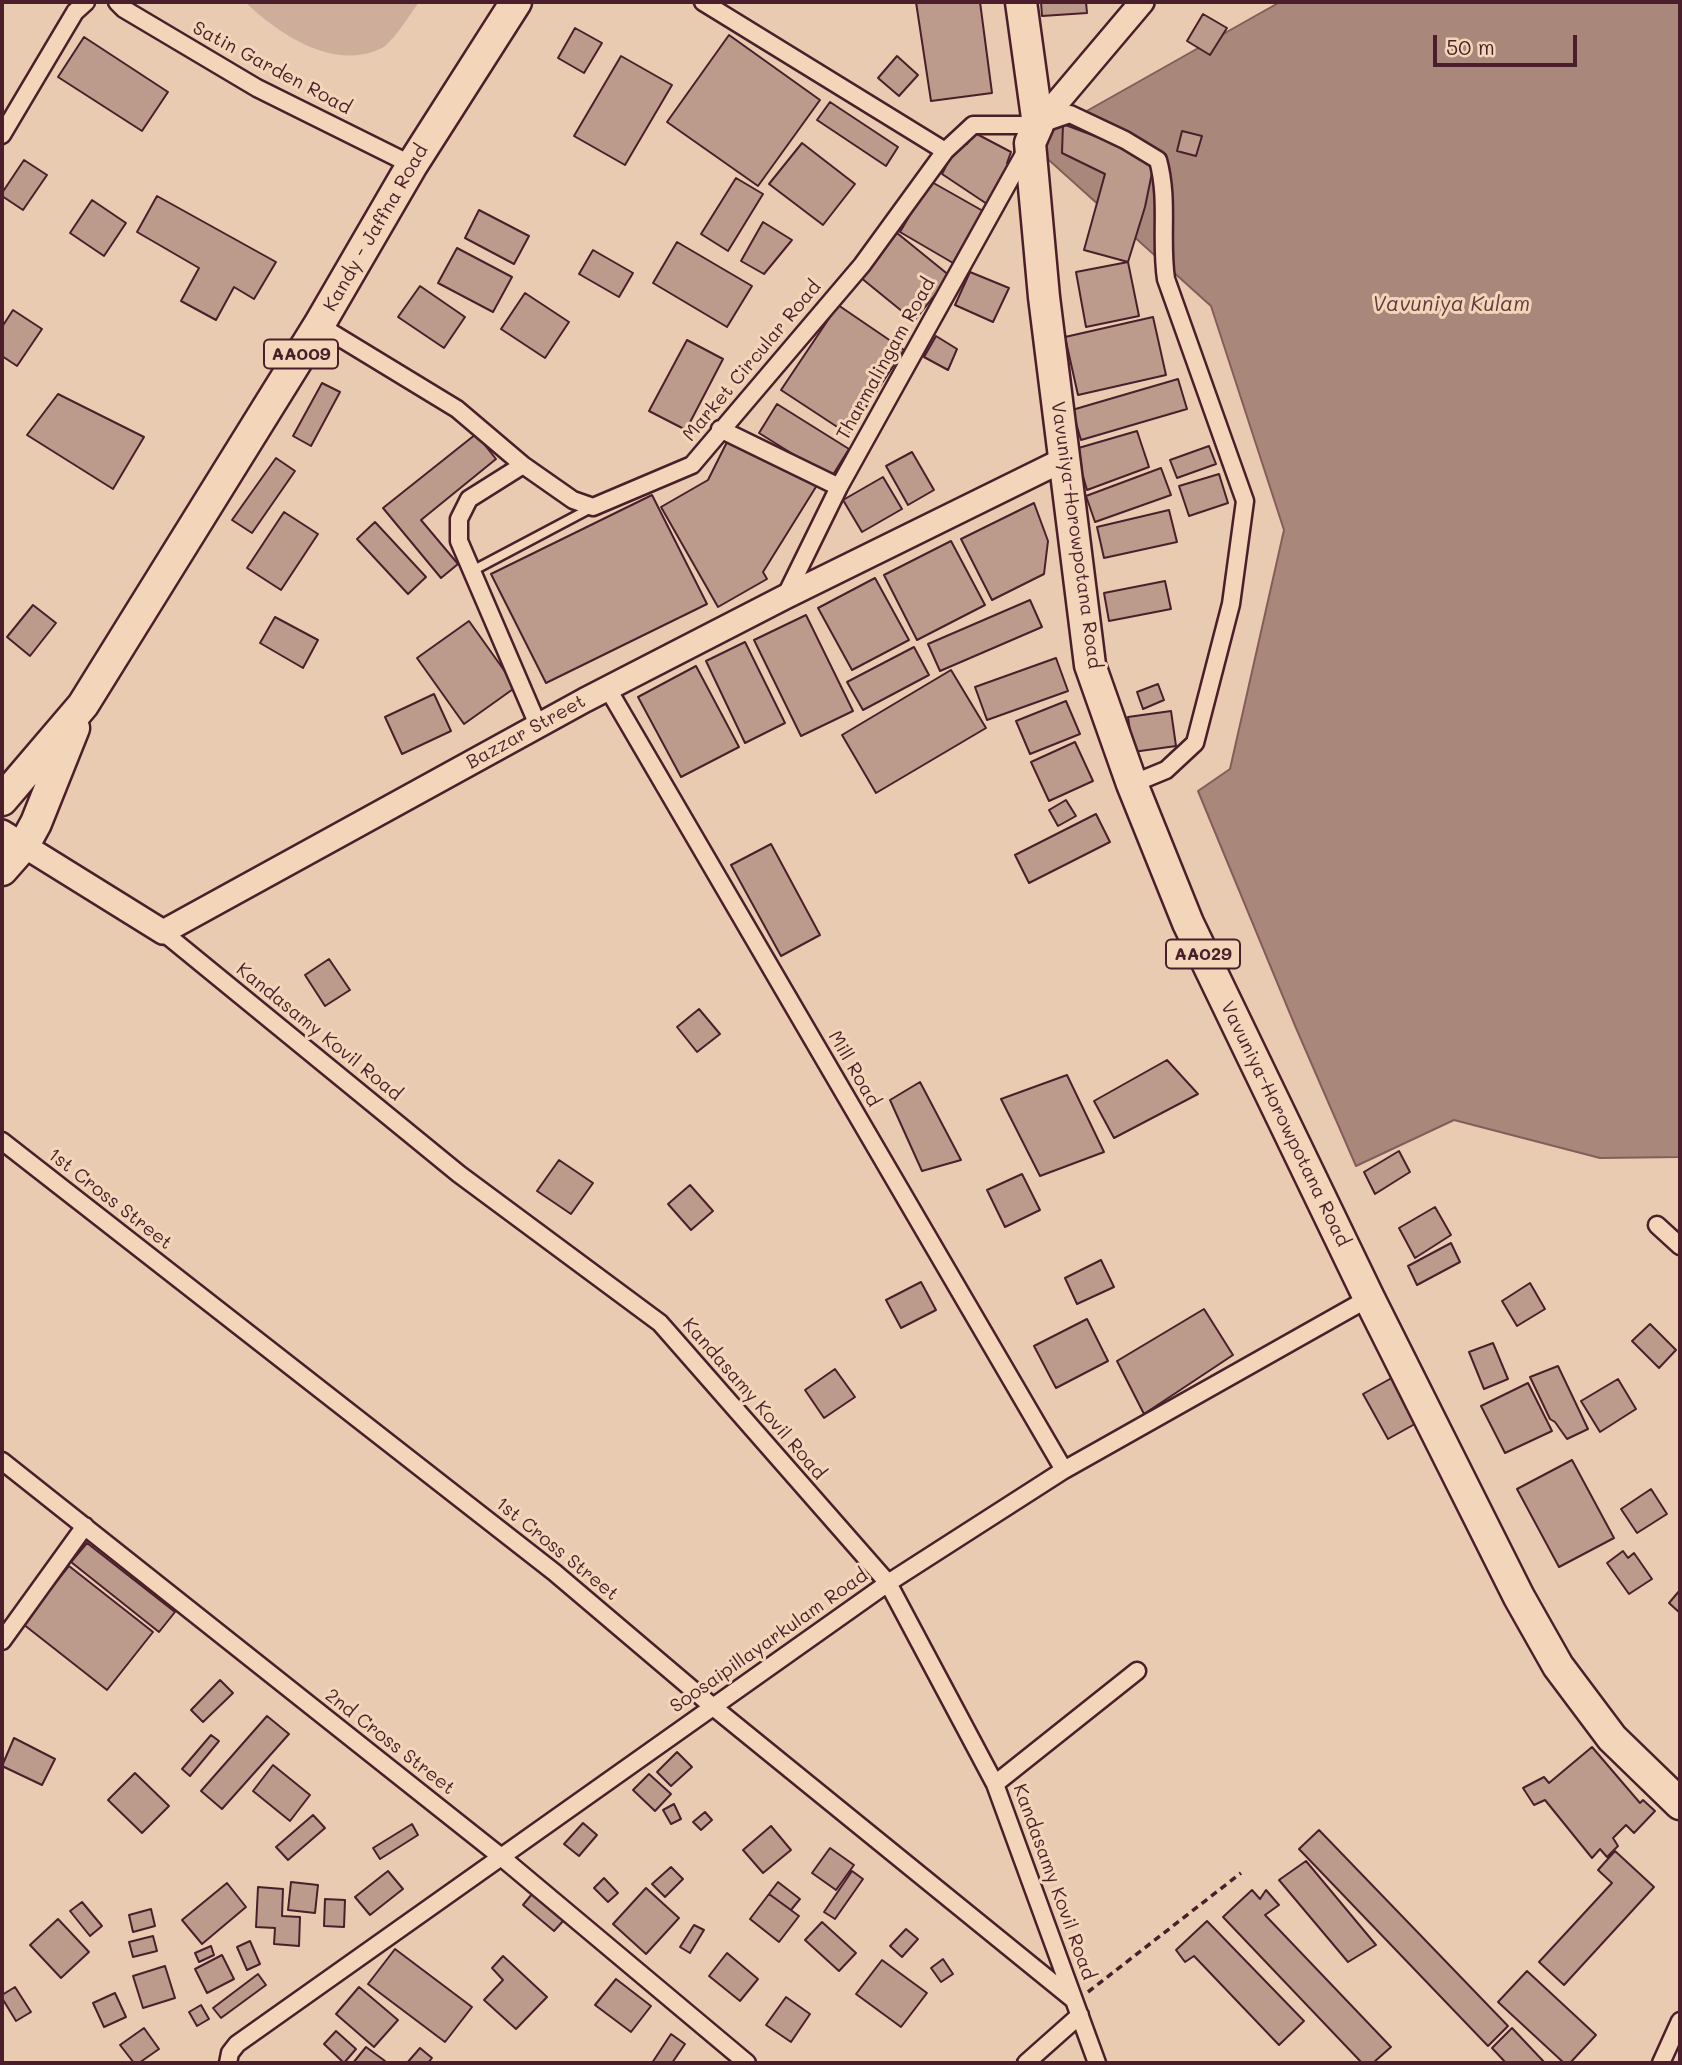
<!DOCTYPE html>
<style>
body{margin:0}
#map{position:relative;width:1682px;height:2065px;overflow:hidden;background:#e9cbb1;font-family:Mali,sans-serif}
canvas{display:block}
.frame{position:absolute;inset:0;border:4px solid #4a1f2b;pointer-events:none}
.scale{position:absolute;left:1433px;top:35px;width:144px;height:32px;box-sizing:border-box;border:4px solid #4a1f2b;border-top:0;padding-left:9px;font-size:21px;line-height:24px;white-space:nowrap;color:#4a1f2b;-webkit-text-stroke:5px #f3d6b9;paint-order:stroke}
</style>
<div id="map">
<canvas width="1682" height="2065"></canvas>
<div class="frame"></div>
<div class="scale">50 m</div>
</div>
<script>
const context = document.querySelector('canvas').getContext('2d');
context.lineJoin = 'round';
function fill(path, color) { context.fillStyle = color; context.fill(path, 'evenodd'); }
function stroke(path, color, width, dash) { context.strokeStyle = color; context.lineWidth = width; context.lineCap = dash ? 'butt' : 'round'; context.setLineDash(dash || []); context.stroke(path); }
function write(font, color, halo, rows, align = 'center') {
  context.font = font + ' Mali,sans-serif'; context.lineWidth = 6; context.setLineDash([]); context.textBaseline = 'middle'; context.strokeStyle = halo; context.fillStyle = color; for (const [text, x, y, turn = 0] of rows) {
    context.save(); context.translate(x, y); context.rotate((+turn || 0) * Math.PI / 180); context.textAlign = isNaN(turn) ? turn : align; if (halo) context.strokeText(text, 0, 0); context.fillText(text, 0, 0); context.restore();
  }
}
const green = new Path2D(`
 M245,2h174c-7,10 -27,41 -37,46 -48,24 -103,-14 -137,-46z`);
const water = new Path2D(`
 M1280,2h400v1155l-80,1 -146,-38 -98,46 -60,-138 -98,-237 32,-22 54,-239 -73,-224 -181,-163z`);
const building = new Path2D(`
 M916,2h64l12,91 -61,8z
 M1041,2h45l1,11 -45,3z
 M1203,14l24,14 -17,27 -23,-14z
 M575,28l27,15 -18,30 -26,-15z
 M729,35l91,65 -62,86 -91,-64z
 M84,37l84,55 -26,39 -84,-54z
 M621,56l51,29 -47,80 -51,-29z
 M897,56l21,19 -19,21 -21,-18z
 M830,102l68,45 -12,19 -69,-46z
 M1063,124l45,17 46,22 -9,44 -17,55 -44,-12 21,-76 -43,-21z
 M1182,131l20,5 -6,20 -19,-5z
 M973,132l38,20 -4,11 4,3 -21,40 -48,-32 17,-34 8,4z
 M802,143l53,41 -32,41 -54,-41z
 M24,160l23,15 -24,35 -21,-14v-3z
 M736,178l27,16 -35,57 -27,-17z
 M930,181l53,30 -30,52 -53,-31z
 M157,196l119,66 -22,37 -20,-12 -18,33 -35,-19 18,-33 -62,-36z
 M92,200l34,23 -22,33 -34,-23z
 M479,210l50,26 -15,28 -49,-26z
 M763,222l29,18 -28,34 -23,-13z
 M897,233l53,43 -36,45 -54,-44z
 M677,242l75,44 -25,41 -74,-44z
 M457,248l55,29 -19,35 -55,-29z
 M593,250l40,23 -14,24 -40,-23z
 M1128,262l11,54 -53,11 -10,-55z
 M970,272l39,16 -16,34 -38,-17z
 M420,286l45,31 -21,31 -46,-31z
 M525,293l44,29 -24,36 -44,-29z
 M838,305l66,45 -56,84 -67,-44z
 M13,310l29,19 -25,37 -15,-10v-29z
 M1153,317l13,58 -88,20 -13,-58z
 M936,336l21,13 -9,21 -24,-13z
 M687,340l36,19 -37,71 -37,-19z
 M1178,379l9,30 -106,31 -9,-30z
 M322,383l18,9 -29,54 -18,-10z
 M58,394l86,43 -31,52 -86,-54z
 M777,404l72,45 -18,29 -72,-45z
 M1137,431l12,36 -62,23 -12,-41z
 M476,434l20,25 -75,61 37,44 -17,14 -58,-70z
 M729,438l90,44 -56,90 4,7 -49,28 -57,-100 47,-27z
 M1209,446l7,18 -39,14 -7,-18z
 M912,452l22,38 -26,15 -22,-39z
 M276,458l19,13 -43,62 -20,-13z
 M1161,468l10,27 -76,27 -9,-26z
 M1219,474l9,29 -39,13 -10,-30z
 M883,477l19,32 -40,23 -19,-32z
 M652,495l55,109 -161,79 -55,-109z
 M1034,503l14,38 -4,33 -52,26 -31,-61z
 M1169,510l8,32 -73,16 -7,-31z
 M284,512l34,22 -37,56 -34,-22z
 M375,522l51,55 -18,17 -51,-55z
 M951,541l34,64 -68,35 -33,-65z
 M875,578l34,62 -57,30 -34,-62z
 M1165,581l6,28 -62,12 -5,-28z
 M1030,600l12,27 -102,44 -12,-27z
 M33,605l23,18 -26,33 -23,-19z
 M806,615l47,96 -52,25 -47,-96z
 M275,617l43,23 -15,28 -43,-25z
 M469,621l47,66 -52,37 -47,-66z
 M745,642l40,81 -40,20 -39,-82z
 M914,647l15,28 -66,35 -16,-28z
 M1056,658l12,33 -81,29 -12,-33z
 M696,666l43,81 -58,30 -43,-80z
 M951,670l35,58 -110,65 -34,-58z
 M1158,684l6,16 -21,9 -6,-17z
 M434,694l17,37 -49,23 -17,-37z
 M1066,701l14,33 -50,20 -14,-33z
 M1171,711l5,35 -43,6 -5,-35z
 M1075,742l18,39 -44,20 -18,-39z
 M1066,800l10,16 -18,10 -9,-16z
 M1096,814l14,28 -81,41 -14,-28z
 M771,844l49,91 -39,21 -50,-91z
 M329,959l21,31 -25,16 -20,-31z
 M699,1009l21,25 -23,18 -20,-25z
 M1167,1060l31,34 -84,44 -20,-37z
 M1067,1075l37,77 -64,24 -39,-77z
 M920,1082l41,78 -39,11 -32,-71z
 M1399,1151l11,21 -35,22 -11,-22z
 M559,1160l34,23 -22,31 -34,-23z
 M1022,1174l18,36 -35,17 -18,-37z
 M690,1185l23,26 -22,19 -23,-26z
 M1435,1207l16,28 -36,23 -16,-30z
 M1451,1243l9,19 -43,23 -9,-19z
 M1101,1260l13,27 -37,17 -12,-26z
 M921,1282l15,28 -35,18 -15,-28z
 M1530,1283l15,26 -28,17 -15,-25z
 M1204,1309l29,46 -89,59 -27,-53z
 M1087,1319l21,42 -52,27 -22,-42z
 M1650,1324l26,26 -17,18 -27,-27z
 M1493,1343l15,36 -24,10 -15,-37z
 M1558,1366l30,63 -21,10 -12,-17 -5,-3 -20,-42z
 M835,1369l20,28 -31,21 -19,-28z
 M1397,1375l25,45 -34,19 -25,-45z
 M1618,1379l18,30 -36,23 -19,-31z
 M1528,1383l24,48 -47,22 -24,-47z
 M1572,1460l42,78 -55,29 -42,-78z
 M1651,1489l16,25 -30,19 -16,-24z
 M87,1543l88,69 -16,20 -88,-70z
 M1623,1551l5,7 6,-5 18,26 -23,15 -22,-31z
 M69,1566l84,66 -46,58 -84,-66z
 M1680,1590v23l-11,-10z
 M220,1680l13,13 -30,29 -12,-12z
 M267,1716l22,18 -67,75 -21,-18z
 M211,1735l8,6 -29,35 -8,-7z
 M14,1738l41,21 -13,26 -40,-19z
 M1592,1747l48,56 3,-3 12,11 -21,22 -8,-8 -13,13 5,8 -11,11 -7,-8 -8,9 -47,-58 -11,5 -11,-17 21,-11 5,6z
 M677,1752l15,15 -21,19 -14,-14z
 M273,1765l37,30 -20,26 -37,-30z
 M135,1773l34,33 -27,27 -34,-33z
 M649,1774l22,20 -16,17 -22,-21z
 M674,1804l7,15 -10,5 -8,-14z
 M705,1812l7,8 -11,10 -8,-8z
 M313,1815l12,13 -37,32 -12,-13z
 M583,1823l14,12 -18,21 -15,-12z
 M412,1824l6,11 -38,24 -7,-11z
 M771,1826l20,24 -28,23 -20,-23z
 M1319,1830l189,196 -20,20 -189,-197z
 M830,1848l24,17 -18,25 -24,-17z
 M1615,1851l39,36 -90,98 -25,-23 73,-79 -14,-13z
 M1306,1861l70,84 -28,17 -69,-82z
 M671,1867l12,12 -18,18 -13,-13z
 M388,1871l15,18 -33,26 -15,-18z
 M852,1871l11,8 -28,40 -11,-7z
 M604,1878l14,15 -10,9 -14,-14z
 M291,1882l27,3 -3,28 -27,-3z
 M778,1882l22,17 -9,11 -22,-16z
 M227,1883l19,24 -44,37 -20,-24z
 M258,1887l25,2 -1,27 18,1 -1,29 -25,-2 1,-16 -19,-1z
 M646,1888l33,30 -33,36 -33,-30z
 M1252,1890l8,9 6,-9 13,15 -14,10 126,132 -18,16h-11l-139,-146z
 M532,1894l32,26 -10,11 -31,-26z
 M769,1894l30,22 -20,26 -29,-23z
 M325,1899l20,1 -1,27 -20,-1z
 M82,1902l20,24 -12,10 -20,-25z
 M151,1909l4,17 -22,6 -4,-17z
 M58,1919l31,33 -28,26 -31,-33z
 M1207,1921l97,100 -25,24 -85,-89 -9,6 -9,-12z
 M822,1922l34,31 -17,18 -34,-31z
 M694,1925l10,5 -14,23 -10,-6z
 M906,1929l12,10 -16,18 -12,-11z
 M153,1936l4,15 -24,6 -4,-15z
 M250,1941l10,23 -13,6 -10,-23z
 M211,1946l3,9 -15,7 -4,-9z
 M395,1949l77,58 -27,35 -77,-58z
 M727,1953l31,26 -18,22 -31,-25z
 M222,1955l12,24 -27,14 -12,-24z
 M503,1956l44,41 -31,32 -32,-29 19,-20 -11,-12z
 M943,1959l10,15 -12,8 -10,-14z
 M882,1960l45,33 -26,34 -45,-33z
 M165,1966l10,32 -32,10 -10,-32z
 M1527,1971l69,64 -26,28h-6l-66,-61z
 M258,1974l8,11 -45,33 -8,-10z
 M616,1979l35,27 -20,26 -36,-27z
 M15,1987l16,25 -15,9 -14,-23v-3z
 M359,1987l39,33 -24,27 -38,-33z
 M115,1993l11,24 -22,10 -11,-24z
 M786,1997l24,17 -19,28 -25,-17z
 M201,2005l8,14 -12,7 -8,-14z
 M144,2028l15,21 -20,14h-5l-14,-18z
 M1512,2028l33,35h-39l-14,-15z
 M336,2031l20,18 -12,14 -20,-19z
 M671,2034l14,10 -13,19h-20z
 M366,2047l19,14 -2,2h-30z
 M420,2048l12,10 -4,5h-21z`);
const path = new Path2D(`
 M1088,1992l153,-119`);
const lane = new Path2D(`
 M472,571l121,-64`);
const street = new Path2D(`
 M117,2l7,7 133,79 155,77
 M703,2l242,149
 M2,135l73,-123 11,-10
 M319,325l138,84 66,56 50,35 20,7 99,-42 170,-200 83,-114 28,-26h65l32,-11 55,26 33,20c11,40 2,79 8,119l79,222 -14,103 -36,139 -29,27 -34,14
 M720,429l119,58
 M523,465l-54,34 -10,20v22l79,184
 M785,597l54,-110 189,-340
 M608,689l456,781
 M163,932l296,242 201,149 228,260 107,201 102,279
 M2,1141l552,431 158,134 362,294
 M1657,1225l23,21
 M2,1461l498,395 247,207
 M2,1641l83,-115
 M995,1784l142,-113
 M228,2063l2,-10 7,-9 651,-461 176,-113 305,-172
 M1026,2063l54,-48
 M1661,2063l19,-42`);
const secondary = new Path2D(`
 M1038,125l104,-123
 M2,832l161,100 422,-232 200,-103 280,-138`);
const highway = new Path2D(`
 M1021,2l17,123 -8,18 14,154 46,368 42,119 56,139 181,375 150,299 39,69 54,72 68,66
 M2,800l81,-95 236,-380 93,-160 104,-163
 M2,870l22,-25 12,-22 38,-95`);
const shields = [
 [301,354,74],
 [1203,954,74]
];
const shieldNames = [
 ["AA009",301,354],
 ["AA029",1203,954]
];
const streetNames = [
 ["Satin Garden Road",272,68,28],
 ["Kandy - Jaffna Road",376,228,-60],
 ["Tharmalingam Road",886,359,-61],
 ["Market Circular Road",752,361,-50],
 ["Vavuniya-Horowpotana Road",1076,535,82],
 ["Bazzar Street",526,732,-29],
 ["Kandasamy Kovil Road",319,1032,39],
 ["Mill Road",854,1069,60],
 ["Vavuniya-Horowpotana Road",1285,1124,64],
 ["1st Cross Street",110,1199,38],
 ["Kandasamy Kovil Road",754,1399,49],
 ["1st Cross Street",557,1549,39],
 ["Soosaipillayarkulam Road",769,1641,-35],
 ["2nd Cross Street",390,1742,38],
 ["Kandasamy Kovil Road",1054,1882,70]
];
const waterNames = [
 ["Vavuniya Kulam",1451,305]
];
fill(green, '#ceae9a');
fill(water, '#aa877b');
stroke(water, '#845d5b', 2);
fill(building, '#bc9a8c');
stroke(building, '#4a1f2b', 2);
stroke(lane, '#4a1f2b', 13);
stroke(street, '#4a1f2b', 21);
stroke(secondary, '#4a1f2b', 28);
stroke(highway, '#4a1f2b', 35);
stroke(path, '#4a1f2b', 3.5, [7, 5]);
stroke(lane, '#f3d6b9', 8);
stroke(street, '#f3d6b9', 16);
stroke(secondary, '#f3d6b9', 23);
stroke(highway, '#f3d6b9', 30);
for (const [x, y, w] of shields) { const box = new Path2D(); box.roundRect(x - w / 2, y - 14.5, w, 29, 5); context.fillStyle = '#f3d6b9'; context.fill(box); stroke(box, '#4a1f2b', 2); }
write('bold 18px', '#4a1f2b', null, shieldNames);
write('19px', '#4a1f2b', '#f3d6b9', streetNames);
write('italic 21px', '#62393f', '#f3d6b9', waterNames);
</script>
